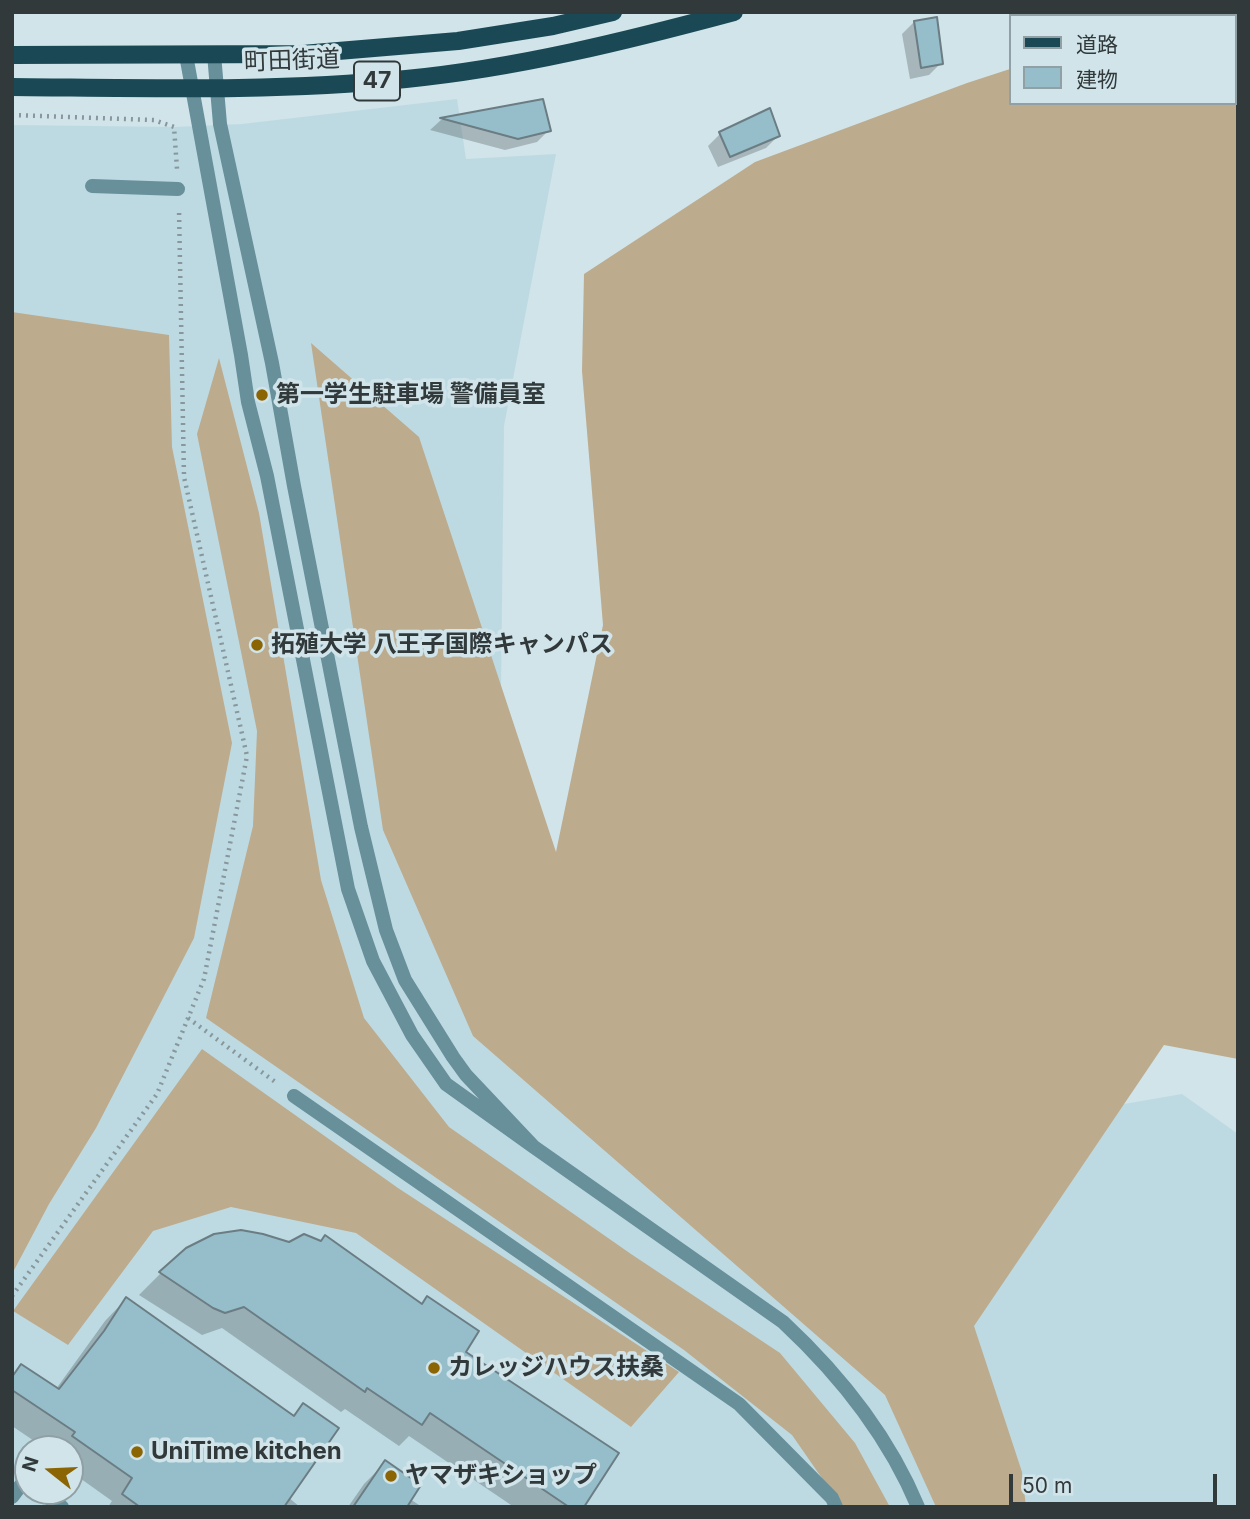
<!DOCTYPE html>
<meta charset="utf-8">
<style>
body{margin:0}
#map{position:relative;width:1250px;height:1519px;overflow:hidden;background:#d0e4ea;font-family:Inter,"Noto Sans JP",sans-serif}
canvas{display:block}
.frame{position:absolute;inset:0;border:14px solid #31393b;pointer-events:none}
.legend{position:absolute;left:1009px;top:14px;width:228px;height:91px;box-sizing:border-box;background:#d0e4ea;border:2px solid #90a0a4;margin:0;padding:9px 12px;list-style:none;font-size:21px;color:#31393b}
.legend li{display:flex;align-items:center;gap:14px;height:35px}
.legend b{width:35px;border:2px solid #90a0a4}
.north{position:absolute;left:14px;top:1435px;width:70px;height:70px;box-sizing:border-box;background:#d0e4ea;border:2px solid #90a0a4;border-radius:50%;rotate:288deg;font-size:19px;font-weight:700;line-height:28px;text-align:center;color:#31393b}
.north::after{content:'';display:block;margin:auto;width:24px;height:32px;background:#8b6404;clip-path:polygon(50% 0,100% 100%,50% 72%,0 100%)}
.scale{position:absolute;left:1009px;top:1474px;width:208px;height:32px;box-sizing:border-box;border:4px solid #31393b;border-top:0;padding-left:9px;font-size:21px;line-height:24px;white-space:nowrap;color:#31393b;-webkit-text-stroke:5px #d0e4ea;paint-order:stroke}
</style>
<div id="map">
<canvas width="1250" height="1519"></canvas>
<div class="frame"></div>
<ul class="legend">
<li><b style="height:9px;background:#1a4955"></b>道路</li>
<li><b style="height:19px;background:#95beca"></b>建物</li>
</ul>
<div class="north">N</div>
<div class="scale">50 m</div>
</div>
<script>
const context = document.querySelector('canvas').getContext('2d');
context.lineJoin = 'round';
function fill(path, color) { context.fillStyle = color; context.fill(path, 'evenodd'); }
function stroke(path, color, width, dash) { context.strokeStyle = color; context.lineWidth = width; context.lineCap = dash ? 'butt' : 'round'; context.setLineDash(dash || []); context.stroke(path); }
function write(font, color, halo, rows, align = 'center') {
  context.font = font + ' Inter,"Noto Sans JP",sans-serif'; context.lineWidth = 7; context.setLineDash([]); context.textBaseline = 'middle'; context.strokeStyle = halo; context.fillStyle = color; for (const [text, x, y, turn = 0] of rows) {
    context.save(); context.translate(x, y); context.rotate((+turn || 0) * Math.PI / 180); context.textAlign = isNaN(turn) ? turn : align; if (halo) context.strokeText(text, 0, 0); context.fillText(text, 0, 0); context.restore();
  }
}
const built = new Path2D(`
 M457,99l9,60 90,-5 -52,272 -5,439 347,287 336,-58 56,40v373h-1226v-1382l162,2 68,-3zM28,1449h42v42h-42z`);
const forest = new Path2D(`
 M1190,12h48v1047l-74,-14 -190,281 48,146 4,35h-90l-51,-112 -412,-359 -90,-206 -72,-487 108,94 137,415 47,-227 -21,-254 2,-97 171,-112 212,-79 43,-14v34h224v-87h-55z
 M12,312l157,23 3,112 60,296 -38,195 -98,190 -47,76 -37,70z
 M219,358l40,155 62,367 43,138 85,109 182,127 149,99 75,90 35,64h-48l-50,-72 -108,-85 -478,-332 47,-192 4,-95 -60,-297z
 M202,1049l196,139 281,184 -48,55 -275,-194 -125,-26 -78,24 -85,114 -55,-34z`);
const shadow = new Path2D(`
 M1073,12h53l-5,4h-47z
 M914,22l27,41 -12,12 -19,4 -8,-45z
 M541,101l8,29 -12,12 -32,8 -75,-20 11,-10z
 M720,134l58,2 -12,12 -48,19 -10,-21z
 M161,1273l302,79 119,155h-68l-105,-71 -10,10 -54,-37 -4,3 -119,-84 -20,7 -63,-40z
 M126,1299l165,118 12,-12 -15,92 12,10h-192l4,-6 -42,-30v-22h-24l-34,-23v-51l9,-9 35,23 49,-68z
 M386,1462l24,37 12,8h-74l16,-23z`);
const building = new Path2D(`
 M937,17l6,47 -22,4 -7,-47z
 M543,99l8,32 -33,8 -78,-21z
 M770,108l10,28 -50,21 -11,-25z
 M241,1230l22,4 26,8 15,-8 17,7 4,-6 97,69 5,-8 52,35 -13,21 153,101 -35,54h-15l-139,-94 -8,12 -55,-37 -2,4 -121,-85 -19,6 -12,-5 -54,-36 27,-24 28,-14z
 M126,1297l168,119 9,-13 36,25 -55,79h-144l-18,-13 10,-16 -60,-42 3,-4 -63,-42v-13l9,-13 38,25 45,-58z
 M385,1460l36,25 -14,22h-54z`);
const path = new Path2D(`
 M12,115l142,5 20,7 3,42
 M188,1018l90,66
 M12,1296l145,-202 47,-115 43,-223 -63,-279 -5,-268`);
const lane = new Path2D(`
 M186,55l55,300 7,47 19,74 81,413 25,72 39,74 34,49 88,63 -68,-72 -13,-18 -48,-77 -19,-50 -25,-103 -67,-341 -22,-123 -52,-239 -6,-70
 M92,186l86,3
 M294,1096l445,308 93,94 4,9
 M534,1147l249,175c57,53 105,113 135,185
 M39,1491l23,16
 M12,1497l12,-16`);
const primary = new Path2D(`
 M12,55l290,-1 156,-13 95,-15 60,-14
 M12,87c131,1 263,5 394,-8 111,-11 220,-38 328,-67`);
const markers = [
 [262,395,7,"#8b6404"],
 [257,645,7,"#8b6404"],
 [434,1368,7,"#8b6404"],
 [137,1452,7,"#8b6404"],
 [391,1476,7,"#8b6404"]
];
const shields = [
 [377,81,46]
];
const shieldNames = [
 ["47",377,81]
];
const streetNames = [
 ["町田街道",292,61,-2]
];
const poiNames = [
 ["第一学生駐車場 警備員室",276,395],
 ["拓殖大学 八王子国際キャンパス",271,645],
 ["カレッジハウス扶桑",448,1368],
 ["UniTime kitchen",151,1452],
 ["ヤマザキショップ",405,1476]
];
fill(built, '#bddae3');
fill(forest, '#bdab8d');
fill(shadow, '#0003');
fill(building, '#95beca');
stroke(building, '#6b7d83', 2);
stroke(path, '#88979b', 4.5, [2, 5]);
stroke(lane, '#67909b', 14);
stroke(primary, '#1a4955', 18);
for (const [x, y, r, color] of markers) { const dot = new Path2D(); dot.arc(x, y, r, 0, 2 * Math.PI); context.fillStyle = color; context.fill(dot); stroke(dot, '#d0e4ea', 2.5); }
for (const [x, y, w] of shields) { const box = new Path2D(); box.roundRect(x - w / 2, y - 19.5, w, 39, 5); context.fillStyle = '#d0e4ea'; context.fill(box); stroke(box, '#31393b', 2); }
write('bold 23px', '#31393b', null, shieldNames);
write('24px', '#31393b', '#d0e4ea', streetNames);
write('bold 24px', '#31393b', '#d0e4ea', poiNames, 'left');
</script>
